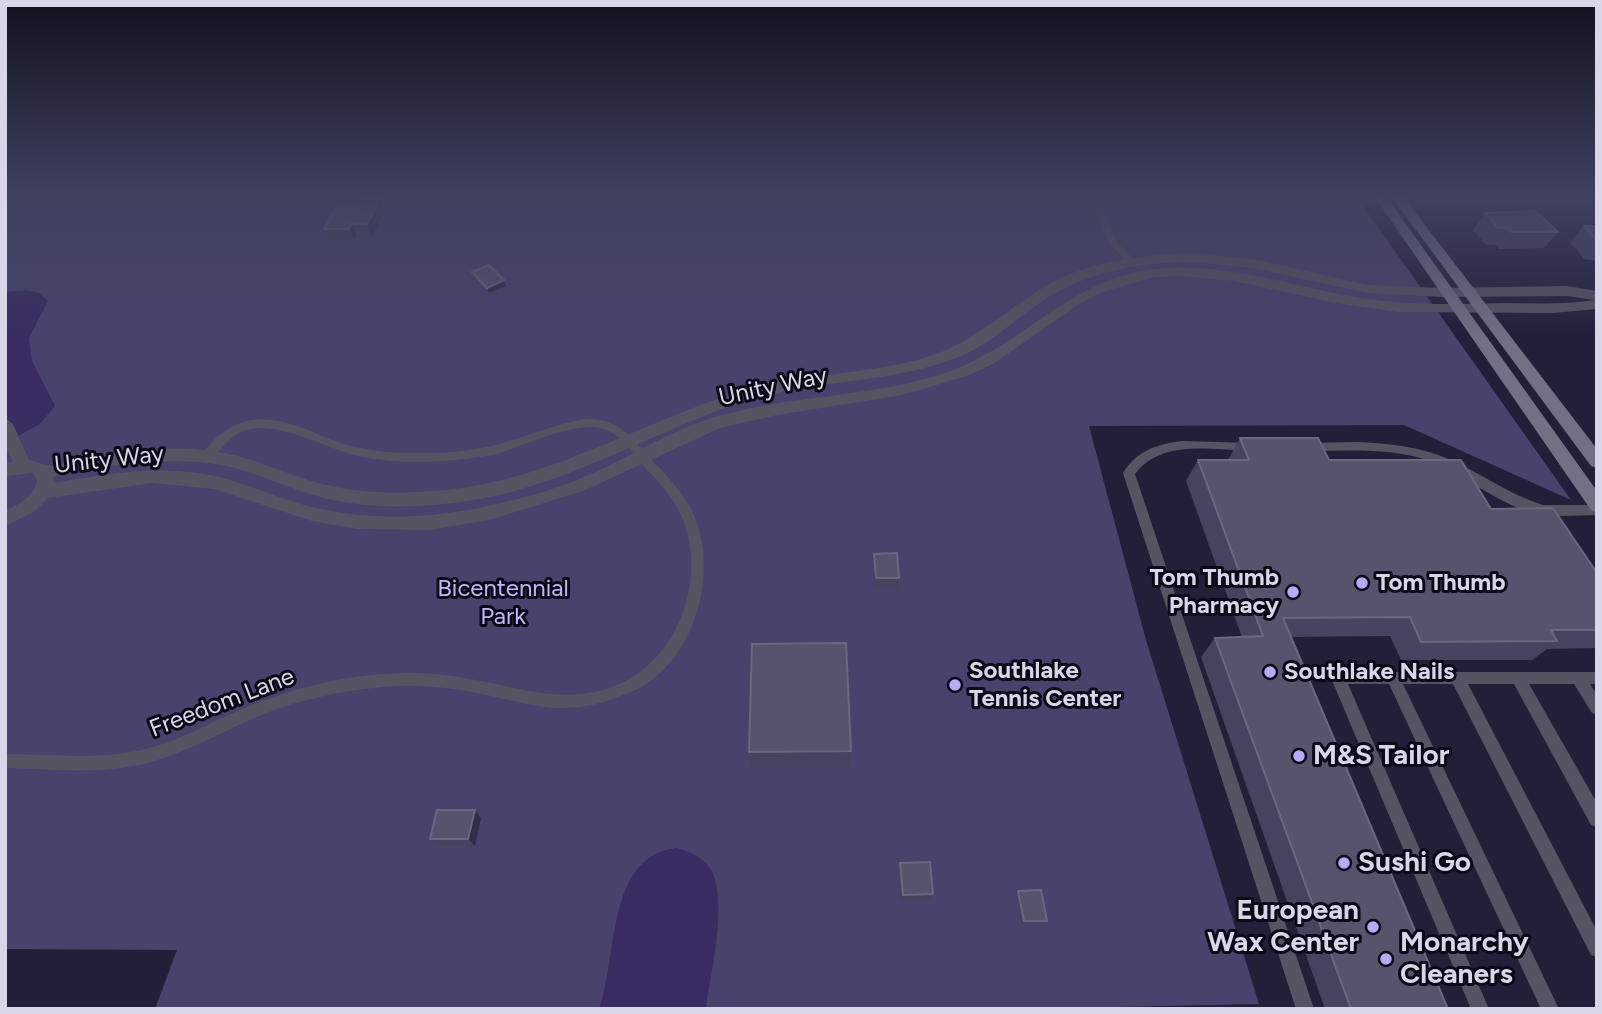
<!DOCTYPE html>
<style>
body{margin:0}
#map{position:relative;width:1602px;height:1014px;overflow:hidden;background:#231f39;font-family:Figtree,sans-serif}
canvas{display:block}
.frame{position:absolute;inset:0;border:7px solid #d8d6e8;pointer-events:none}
</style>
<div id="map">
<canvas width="1602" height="1014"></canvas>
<div class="frame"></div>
</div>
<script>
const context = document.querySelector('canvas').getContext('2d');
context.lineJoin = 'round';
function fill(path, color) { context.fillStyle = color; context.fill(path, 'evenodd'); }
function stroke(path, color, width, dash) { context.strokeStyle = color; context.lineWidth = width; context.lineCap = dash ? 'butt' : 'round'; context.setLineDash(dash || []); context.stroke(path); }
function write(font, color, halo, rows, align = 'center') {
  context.font = font + ' Figtree,sans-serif'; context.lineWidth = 6; context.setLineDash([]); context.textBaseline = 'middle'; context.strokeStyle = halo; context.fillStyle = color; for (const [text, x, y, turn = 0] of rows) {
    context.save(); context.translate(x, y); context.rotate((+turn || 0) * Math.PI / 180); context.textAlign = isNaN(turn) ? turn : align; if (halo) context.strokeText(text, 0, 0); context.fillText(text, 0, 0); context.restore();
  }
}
const green = new Path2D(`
 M5,199h1353l213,301 -167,-75 -315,1 57,214 113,364 -236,5h-868l22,-59 -172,-1z`);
const water = new Path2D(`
 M26,290l13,3 9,8 -19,37 3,23 23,45 -15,18 -35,19v-151z
 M677,848c10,3 21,7 29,15 26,26 4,112 0,146h-107c19,-52 7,-154 78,-161z`);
const service = new Path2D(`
 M1080,199c29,0 26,26 39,44 4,7 11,12 16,17v4h-6l-20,-21 -12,-29z
 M584,419c33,-1 45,15 65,38 17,18 35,35 45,58 26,61 -1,151 -63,177 -69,30 -97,11 -165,-1 -27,-5 -56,-6 -84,-4 -40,4 -81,12 -118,27 -39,16 -76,38 -117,49 -45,12 -95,6 -142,5v-14c47,0 98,7 144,-6 31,-8 59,-24 88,-37 36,-15 73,-27 112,-33 38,-6 78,-7 116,0 50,8 90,26 141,11 70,-21 104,-109 75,-174 -8,-19 -24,-34 -37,-49 -11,-13 -23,-31 -40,-37 -26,-10 -85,19 -112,26 -16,3 -32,5 -48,6 -27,2 -55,1 -82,-4 -34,-7 -86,-39 -119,-26 -15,6 -22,22 -36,29l-6,-4c12,-18 29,-32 51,-36 30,-5 64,15 92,24 13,4 28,6 42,8 34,2 72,2 106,-6 31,-8 60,-21 92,-27z
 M1183,441l67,2 6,4 -6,4c-39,-1 -88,-12 -115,23l179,535h-18l-173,-536c14,-23 35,-29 60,-32z
 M1356,442c33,1 65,5 95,18 31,14 59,35 92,45h54v10c-18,0 -37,2 -54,0 -45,-7 -80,-45 -123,-57 -36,-10 -76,-7 -113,-7l-6,-4 6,-4z
 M1338,672h259v12h-7l7,11v20l-5,-2 -18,-29h-45l68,119v24l-6,-2 -77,-141h-46l129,247v26l-6,-2 -138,-271h-50l156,325h-18l-152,-325h-41l141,325h-18l-140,-331 2,-5z`);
const minor = new Path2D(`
 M1196,253l62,7 110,25 74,3 125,-2 30,5v18l-44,4 -155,-1 -62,-9 -102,-22 -52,-5 -28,1 -51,15 -24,12 -86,60 -26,12 -65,19 -125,20 -57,13 -137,63 -94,29 -60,10 -71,-1 -46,-8 -97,-32 -63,-6 -104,15 -14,14 -29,14v-15c14,-7 29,-14 32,-30l-4,-8 -28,3v-13l8,-1 -8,-18v-26l8,6 16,36c6,1 11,4 17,5 12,2 41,-8 55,-10 36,-6 73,-9 110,-4 39,4 73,23 111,33 40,10 82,10 122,6 109,-10 199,-70 302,-100 57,-17 117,-15 175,-31 48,-13 80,-45 121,-71 45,-27 102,-34 154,-35zM1196,262l62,7 110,24 74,4 125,-1 27,4c-30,5 -59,3 -89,3 -48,1 -96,3 -144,-5 -68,-11 -136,-37 -206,-29 -82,9 -127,71 -199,100 -78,30 -165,24 -244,49 -39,12 -73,33 -110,51 -36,17 -75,29 -114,37 -63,14 -129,15 -191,-3 -33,-10 -65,-26 -100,-30 -48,-7 -96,2 -143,10l-1,-6c55,-12 112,-21 168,-12 35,6 68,24 103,33 50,12 104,10 155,1 96,-17 179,-71 271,-99 67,-21 139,-16 206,-42 32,-12 57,-37 85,-56 45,-31 101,-40 155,-40z`);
const secondary = new Path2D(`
 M1376,199h12l209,292v21l-6,-2z
 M1393,199h12l192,250v19l-6,-2z`);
const wall = new Path2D(`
 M385,211l-13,25h-15l-3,4h-25l-5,-11z
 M1485,213l73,19 -14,16 -45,1 -4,-4h-9l-13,-15z
 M1584,226h13v35l-13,-2 -14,-17z
 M472,272l34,14 -17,7 -15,-15z
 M1240,438l89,22 162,49 106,64v75l-50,1 -15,11h-131l-11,-24 -99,1 157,372h-123l-124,-352 14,-19 27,-1 -56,-156 12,-21h30z
 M874,554l25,24 -1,10h-23l-2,-24z
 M851,751l-2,16 -98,1 -2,-16z
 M481,818l-6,28h-38l-7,-7z
 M900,863l33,31 -3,6 -30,1 -2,-32z
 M1018,891l29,30 -3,2 -23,1 -5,-30z`);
const shadedWall = new Path2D(`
 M380,199l5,12 -13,25 -5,-12z
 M351,224l6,12 -3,4 -5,-11z
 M504,280l2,6 -17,7 -2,-5z
 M475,810l6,8 -6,28 -7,-7z`);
const building = new Path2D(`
 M362,199h18l-13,25h-16l-2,5h-25l12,-21h22z
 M1535,211l23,21h-47l-4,-4h-9l-13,-15z
 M1584,226h13v15z
 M489,265l15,15 -17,8 -15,-16z
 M1240,438h78l11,22h132l30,49 62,-1 44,65v57h-46l6,11 -136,1 -11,-25 -127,1 165,391h-97l-136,-371 48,-2 -65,-176h51z
 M897,553l2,25h-23l-2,-24z
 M846,643l5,108 -102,1 3,-108z
 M437,810h38l-7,29h-38z
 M930,862l3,32 -30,1 -3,-32z
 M1041,890l6,31h-23l-6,-30z`);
const markers = [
 [1362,583,7,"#b7abf8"],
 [1293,592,7,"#b7abf8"],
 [1270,672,7,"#b7abf8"],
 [955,685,7,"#b7abf8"],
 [1299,756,7,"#b7abf8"],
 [1344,863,7,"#b7abf8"],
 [1373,927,7,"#b7abf8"],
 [1386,959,7,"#b7abf8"]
];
const streetNames = [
 ["Unity Way",773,387,-12],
 ["Unity Way",109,460,-6],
 ["Freedom Lane",222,703,-21]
];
const poiNames = [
 ["Tom Thumb",1279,578,"right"],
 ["Pharmacy",1279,606,"right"],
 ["Tom Thumb",1376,583],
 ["Southlake",969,671],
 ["Tennis Center",969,699],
 ["Southlake Nails",1284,672]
];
const parkNames = [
 ["Bicentennial",503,589],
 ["Park",503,617]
];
const nearPoinames = [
 ["M&S Tailor",1313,756],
 ["Sushi Go",1358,863],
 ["European",1359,911,"right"],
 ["Wax Center",1359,943,"right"],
 ["Monarchy",1400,943],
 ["Cleaners",1400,975]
];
fill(green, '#49426d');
fill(water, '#382c62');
fill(service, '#565462');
fill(minor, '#565462');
fill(secondary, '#727085');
fill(wall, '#47435e');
fill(shadedWall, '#322e49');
fill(building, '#57536d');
stroke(building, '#6b6780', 2);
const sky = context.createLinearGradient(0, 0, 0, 341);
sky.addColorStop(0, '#13111f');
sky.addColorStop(0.58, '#3f425f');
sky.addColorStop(1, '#3f425f00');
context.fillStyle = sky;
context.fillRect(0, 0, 1602, 341);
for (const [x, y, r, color] of markers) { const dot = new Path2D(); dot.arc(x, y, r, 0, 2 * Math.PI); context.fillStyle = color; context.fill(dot); stroke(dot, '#0c0a16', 2.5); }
write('24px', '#d8d6e8', '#0c0a16', streetNames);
write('bold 24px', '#d8d6e8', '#0c0a16', poiNames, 'left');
write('24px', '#c0b6fc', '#0c0a16', parkNames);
write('bold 28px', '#d8d6e8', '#0c0a16', nearPoinames, 'left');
</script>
